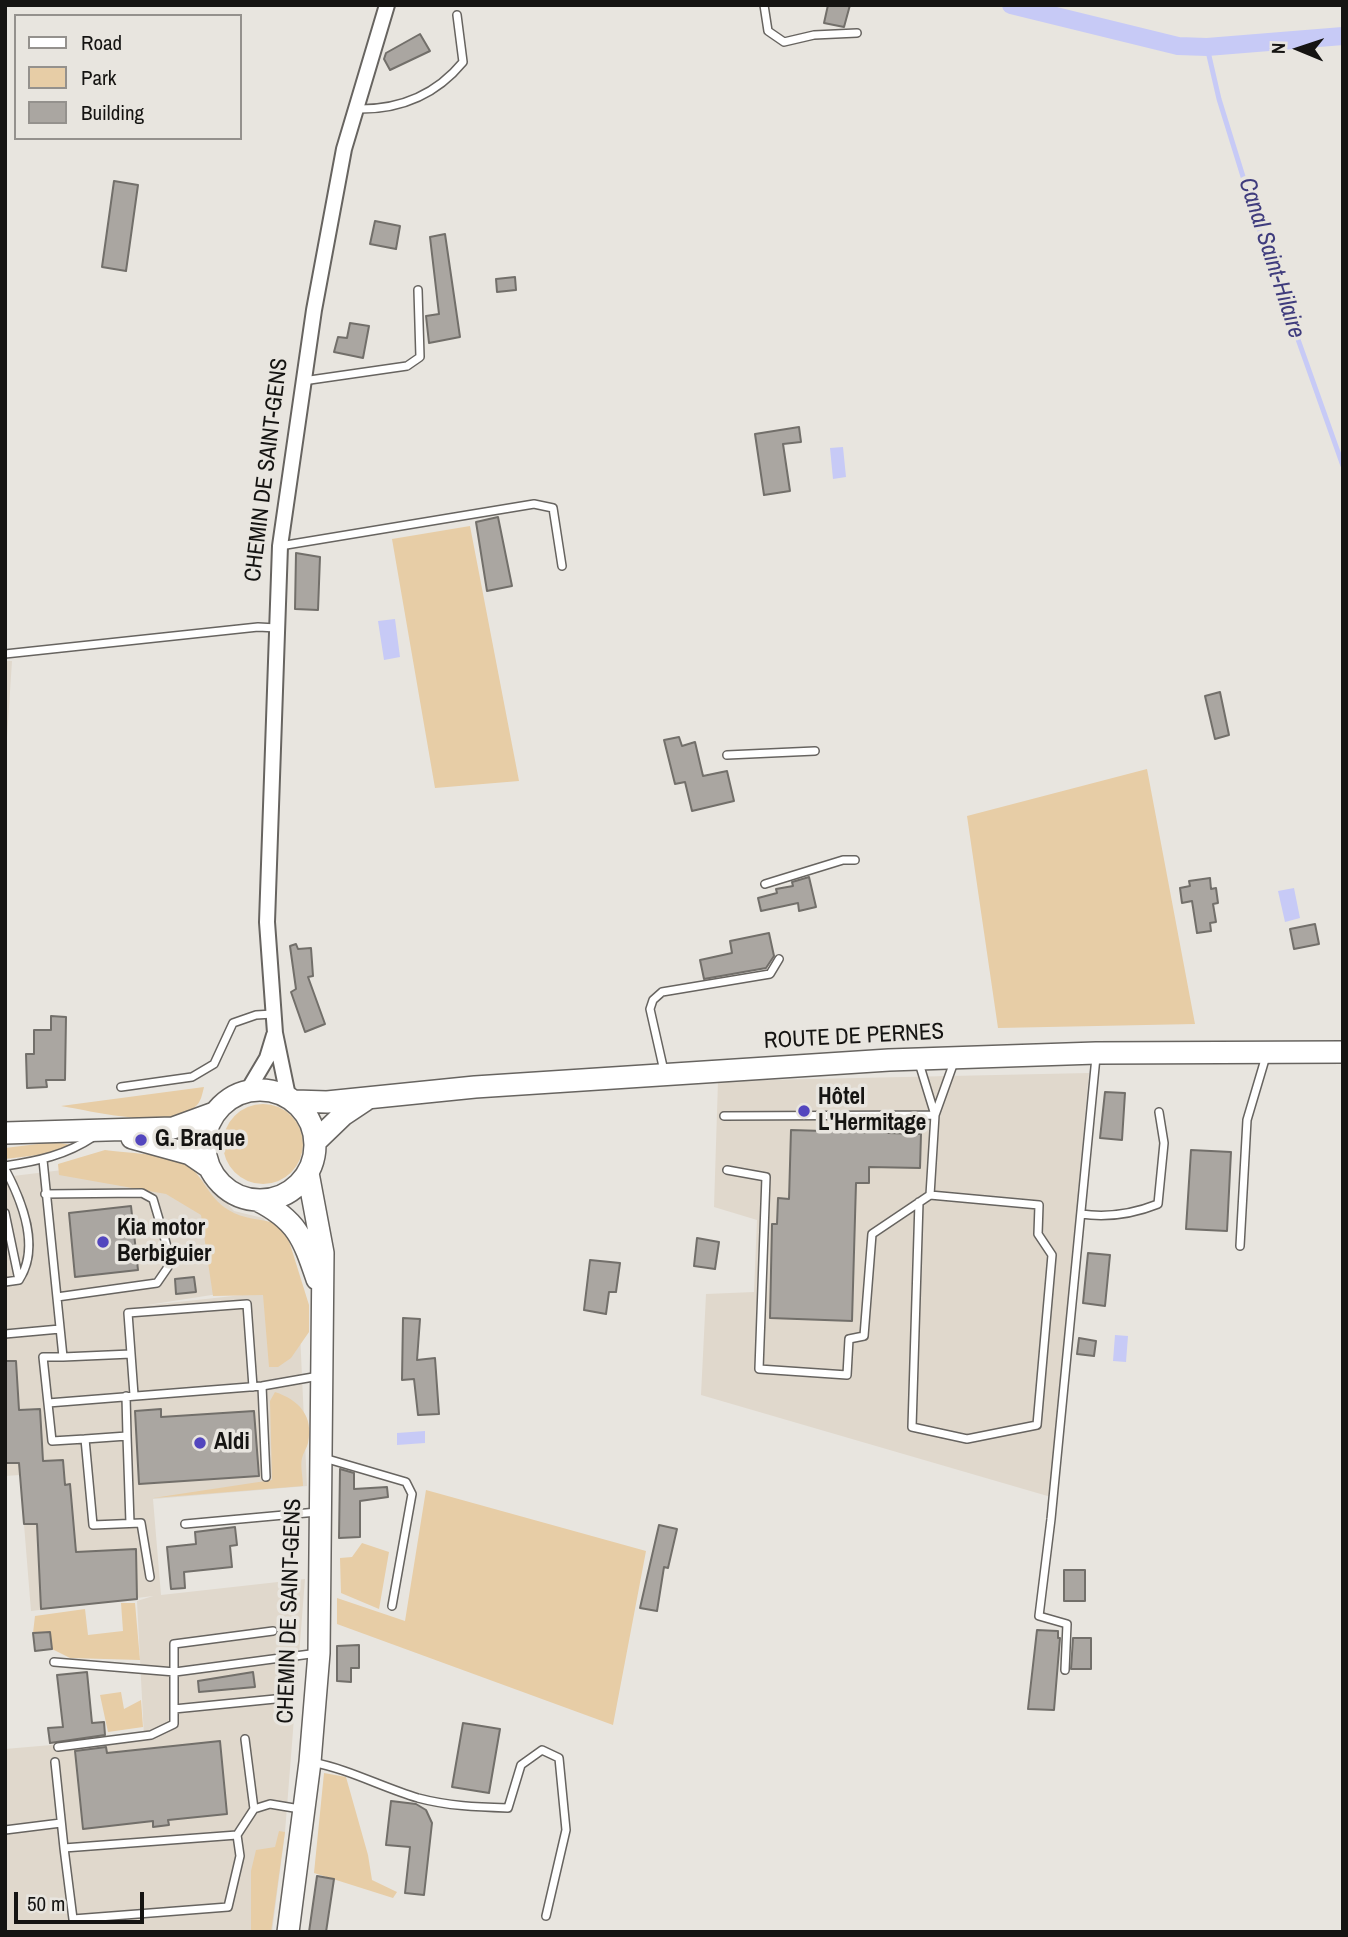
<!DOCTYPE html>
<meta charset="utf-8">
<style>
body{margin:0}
#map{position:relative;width:1348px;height:1937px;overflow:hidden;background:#e8e5df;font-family:"Archivo Narrow",sans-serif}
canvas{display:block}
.frame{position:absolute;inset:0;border:7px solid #151412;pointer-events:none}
.legend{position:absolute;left:14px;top:14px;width:228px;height:126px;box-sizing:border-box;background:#e8e5df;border:2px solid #94918d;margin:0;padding:9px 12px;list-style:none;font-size:21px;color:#151412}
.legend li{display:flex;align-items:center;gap:14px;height:35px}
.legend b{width:35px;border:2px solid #94918d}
.north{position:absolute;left:1264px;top:14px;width:70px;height:70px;-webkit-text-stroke:5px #e8e5df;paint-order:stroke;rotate:272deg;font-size:19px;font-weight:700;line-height:28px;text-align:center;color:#151412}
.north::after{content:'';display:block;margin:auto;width:24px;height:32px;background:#151412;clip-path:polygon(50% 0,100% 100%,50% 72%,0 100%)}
.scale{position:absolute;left:14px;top:1892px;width:130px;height:32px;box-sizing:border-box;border:4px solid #151412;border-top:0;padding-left:9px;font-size:21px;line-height:24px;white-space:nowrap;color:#151412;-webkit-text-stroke:5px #e8e5df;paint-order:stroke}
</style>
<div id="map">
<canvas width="1348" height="1937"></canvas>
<div class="frame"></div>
<ul class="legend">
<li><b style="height:9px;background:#fff"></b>Road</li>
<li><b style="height:19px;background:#e7cda6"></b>Park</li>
<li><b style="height:19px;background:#aaa6a1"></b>Building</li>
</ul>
<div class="north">N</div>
<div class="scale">50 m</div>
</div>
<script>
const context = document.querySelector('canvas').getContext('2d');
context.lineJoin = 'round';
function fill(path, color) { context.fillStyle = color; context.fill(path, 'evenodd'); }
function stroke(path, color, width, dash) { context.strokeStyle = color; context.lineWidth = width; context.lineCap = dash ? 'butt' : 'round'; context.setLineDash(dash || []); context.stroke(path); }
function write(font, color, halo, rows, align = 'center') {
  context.font = font + ' "Archivo Narrow",sans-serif'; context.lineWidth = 7; context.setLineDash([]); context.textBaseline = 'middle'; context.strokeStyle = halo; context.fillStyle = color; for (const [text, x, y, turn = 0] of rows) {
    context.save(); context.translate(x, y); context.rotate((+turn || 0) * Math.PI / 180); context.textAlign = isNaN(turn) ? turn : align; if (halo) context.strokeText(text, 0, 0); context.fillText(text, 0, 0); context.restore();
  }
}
const built = new Path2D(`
 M5,661h7l-7,107z
 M1089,1073l-38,424 -350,-102 5,-101 48,-2 3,-72 -43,-13 4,-126z
 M169,1157l41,28 24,26 29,7 27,28 5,36 -154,24 157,-17 9,197 -154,13 8,96 144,-16 -20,253 -13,100h-267v-183l139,-12 -7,-136 16,-5 -122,15 -11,-136 -15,1v-299z`);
const green = new Path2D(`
 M470,526l49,255 -84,7 -43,-249z
 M1147,769l48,255 -197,4 -31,-212z
 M204,1087c-2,8 -3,15 -9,20 -24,24 -103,4 -134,-1z
 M223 1144a40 40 0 1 1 80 0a40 40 0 1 1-80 0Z
 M54,1142l18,3 -17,8 -50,6v-11z
 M105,1150c18,3 66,4 80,13 21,14 21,36 49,50 16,8 35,5 51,15l24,77v27l-18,26 -13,9h-9l-6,-72 -50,1 -12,-81 -35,-21 -107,-19 -1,-11z
 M275,1392c24,8 39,24 33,51 -1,5 -5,10 -6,15 -2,8 1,20 1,28l-150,12 119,-18 -2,-79z
 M426,1490l220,61 -33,174 -276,-101v-26l68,23z
 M362,1543l27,9 -10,57 -38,-16 -1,-35 12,-1z
 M121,1603h14l5,57 -70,-2 -18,-9 -2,-17 -17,1 2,-17 50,-7 3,26 35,-4z
 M121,1692l3,17 17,-9 2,27 -35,5 -8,-37z
 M324,1773l22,4 22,78 4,25 25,12 -4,6 -79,-25z
 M279,1831l6,1 -14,100h-20v-61l5,-21 19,-3z`);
const water = new Path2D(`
 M843,447l3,30 -13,2 -3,-31z
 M395,619l5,38 -16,3 -6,-39z
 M1294,888l6,30 -15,4 -7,-31z
 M1115,1335l13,1 -2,26 -13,-1z
 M425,1431v12l-28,2v-12z`);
const stream = new Path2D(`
 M1207,47l12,52 43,139 81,228`);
const canal = new Path2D(`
 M1011,5l167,41 29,1 136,-11`);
const building = new Path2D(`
 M828,5h22l-6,22 -20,-4z
 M420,34l10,17 -40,19 -6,-11 2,-6z
 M114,181l24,4 -12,86 -24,-4z
 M375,221l25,5 -4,23 -26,-5z
 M445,234l15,103 -31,6 -3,-27 13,-2 -9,-77z
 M515,277l1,13 -19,2 -1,-13z
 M350,323l19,3 -6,32 -29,-6 4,-15 9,1z
 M799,427l2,15 -18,2 7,47 -26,4 -9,-61z
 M498,517l14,69 -25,5 -11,-69z
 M296,553l24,4 -2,53 -23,-1z
 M1220,692l9,43 -14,4 -10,-43z
 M679,737l3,9 13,-4 8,34 24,-5 7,30 -42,10 -7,-29 -10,2 -11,-44z
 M809,877l7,30 -17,4 -1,-8 -37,8 -3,-13 19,-5 -1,-4 17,-3 -1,-4z
 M1210,878l1,11 5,-1 2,15 -5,1 3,18 -6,1 1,8 -14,2 -5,-32 -10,2 -2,-15 10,-2 -1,-5z
 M1315,924l4,20 -25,5 -4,-20z
 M769,933l5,23 -8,12 -62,11 -4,-19 32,-7 -2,-12z
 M296,944l2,5 13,-1 2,28 -5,1 17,47 -20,8 -14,-40 5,-3 -6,-43z
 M51,1016l15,1 -1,63h-19l1,7 -20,1 -1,-34h8v-24h17z
 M1105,1092l20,1 -3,47 -22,-2z
 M791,1130l130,4 -1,34 -51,-1v16h-13l-4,138 -82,-3 2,-94h5l1,-26 11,1z
 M1191,1150l40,2 -4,79 -41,-2z
 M131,1206l7,64 -63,7 -6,-64z
 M697,1238l22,4 -4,27 -21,-3z
 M1088,1253l22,2 -5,51 -22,-3z
 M590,1260l30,3 -4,29h-7l-3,22 -22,-4z
 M194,1277l2,15 -20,2 -1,-15z
 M403,1318l17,1 -3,41 18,-2 4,56 -21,1 -4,-36 -12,1z
 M1079,1338l17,3 -2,15 -17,-2z
 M5,1361h11l3,49 21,-1 3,52 20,-1 2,25 5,-1 6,68 60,-3 1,50 -96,10 -4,-85h-13l-5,-61h-14z
 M161,1409v8l93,-6 5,65 -120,8 -4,-73z
 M340,1469l14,4v16l33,-2 1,10 -28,4v36l-21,1z
 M659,1525l18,4 -9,39 -4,-1 -7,44 -17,-3z
 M235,1527l2,18 -7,1 2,21 -48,5 1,16 -14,1 -4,-42 29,-3 -1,-12z
 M1064,1570h21v31h-21z
 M1037,1630l21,1v7h2l-6,72 -26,-1z
 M50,1632l2,17 -17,2 -2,-18z
 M1073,1638h18v31h-20z
 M359,1645v23h-8v14l-14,-1v-35z
 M87,1672l5,51 12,-1 1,13 -55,8 -2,-15 15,-1 -6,-52z
 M253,1672l2,15 -56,5 -1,-11z
 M463,1723l37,6 -11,64 -37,-6z
 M220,1741l7,73 -59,6 1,5 -16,2v-6l-70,8 -8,-78 31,-4 1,6z
 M391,1801l25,3 10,6 6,13 -8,72 -19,-2 5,-46 -24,-2z
 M317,1876l17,3 -8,53h-17z`);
const service = new Path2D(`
 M764,5l4,26 16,11 30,-7 43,-2
 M356,109c43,1 79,-13 107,-47l-6,-47
 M303,381l104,-15 13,-9 -2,-67
 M280,546l254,-42 19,4 9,58
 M5,654l253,-27 19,1
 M727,755l88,-4
 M765,884l78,-24h12
 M919,1063l16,52
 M664,1071l-14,-62 3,-9 9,-8 108,-18 9,-15
 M121,1087l71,-10 22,-13 19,-41 23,-8 17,-1
 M724,1116l211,-1
 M43,1160l20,197h-20l9,84 33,-2 8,86 48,-2 9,54
 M5,1166c33,-5 61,-11 88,-29
 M5,1169c17,32 36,78 14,111l-14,2
 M727,1170l39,7 -7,192 88,6 2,-36 15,-3 8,-102 58,-39 5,-80 19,-53
 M45,1194l97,-1 11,6 15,51v17l-11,16 -100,14
 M919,1202l-7,225 55,12 70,-14 15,-170 -14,-21 1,-29 -109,-10
 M5,1213l14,67
 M1081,1214c28,4 52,0 77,-10l6,-61 -5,-31
 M1240,1246l7,-126 19,-64
 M5,1334l55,-5
 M63,1357l68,-3
 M262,1386l4,91
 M134,1395l-6,-82 119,-9 6,83
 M48,1403l214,-17 57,-10
 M127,1436l3,87
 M85,1439l42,-3 -1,-40
 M324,1458l82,24 6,12 -20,112
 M185,1524l132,-12
 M54,1662l121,10 143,-19
 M1065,1670l2,-46 -28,-8 12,-97 45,-462
 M174,1709l101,-10
 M245,1739l9,70 16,-5 30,5
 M58,1747l93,-12 23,-11v-80l99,-13
 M55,1762l9,86
 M311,1762c38,7 70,25 107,36 30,8 59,9 90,10l13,-43 21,-15 17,8 7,72 -20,86
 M5,1830l56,-7
 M237,1835l3,21 -12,51 -155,12 -9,-71 173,-13 17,-26`);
const minor = new Path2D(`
 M248,1090l19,-32 7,-23
 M288,1096l-13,-63 -8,-111 13,-376 34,-236 30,-161 43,-144`);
const secondary = new Path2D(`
 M205 1145a55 55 0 1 1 110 0a55 55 0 1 1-110 0Z
 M295,1101l32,1 148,-15 414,-27 207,-7 247,-1
 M5,1133l168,-5 41,-15
 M132,1138l58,16 19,13
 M315,1142l28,-27 24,-16
 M257,1200c40,20 46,38 60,79
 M288,1932l22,-170 9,-109 4,-400 -15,-80`);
const markers = [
 [804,1111,7,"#5346be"],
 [141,1140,7,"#5346be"],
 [103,1242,7,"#5346be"],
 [200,1443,7,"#5346be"]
];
const streetNames = [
 ["CHEMIN DE SAINT-GENS",267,470,-83],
 ["ROUTE DE PERNES",854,1037,-3],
 ["CHEMIN DE SAINT-GENS",290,1611,-88]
];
const poiNames = [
 ["Hôtel",818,1098],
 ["L'Hermitage",818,1124],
 ["G. Braque",155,1140],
 ["Kia motor",117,1229],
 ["Berbiguier",117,1255],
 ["Aldi",214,1443]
];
const waterNames = [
 ["Canal Saint-Hilaire",1271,258,72]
];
fill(built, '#e0d8cc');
fill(green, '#e7cda6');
fill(water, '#c7caf6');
stroke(stream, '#c7caf6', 5);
stroke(canal, '#c7caf6', 18);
fill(building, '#aaa6a1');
stroke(building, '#726f6a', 2);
stroke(service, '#676460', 10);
stroke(minor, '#676460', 18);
stroke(secondary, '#676460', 24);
stroke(service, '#fff', 7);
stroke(minor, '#fff', 14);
stroke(secondary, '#fff', 21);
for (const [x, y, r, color] of markers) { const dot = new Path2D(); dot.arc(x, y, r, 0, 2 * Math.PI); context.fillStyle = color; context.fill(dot); stroke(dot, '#e8e5df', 2.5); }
write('23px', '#151412', '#e8e5df', streetNames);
write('bold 23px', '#151412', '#e8e5df', poiNames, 'left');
write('italic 24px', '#3f3c7d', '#e8e5df', waterNames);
</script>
